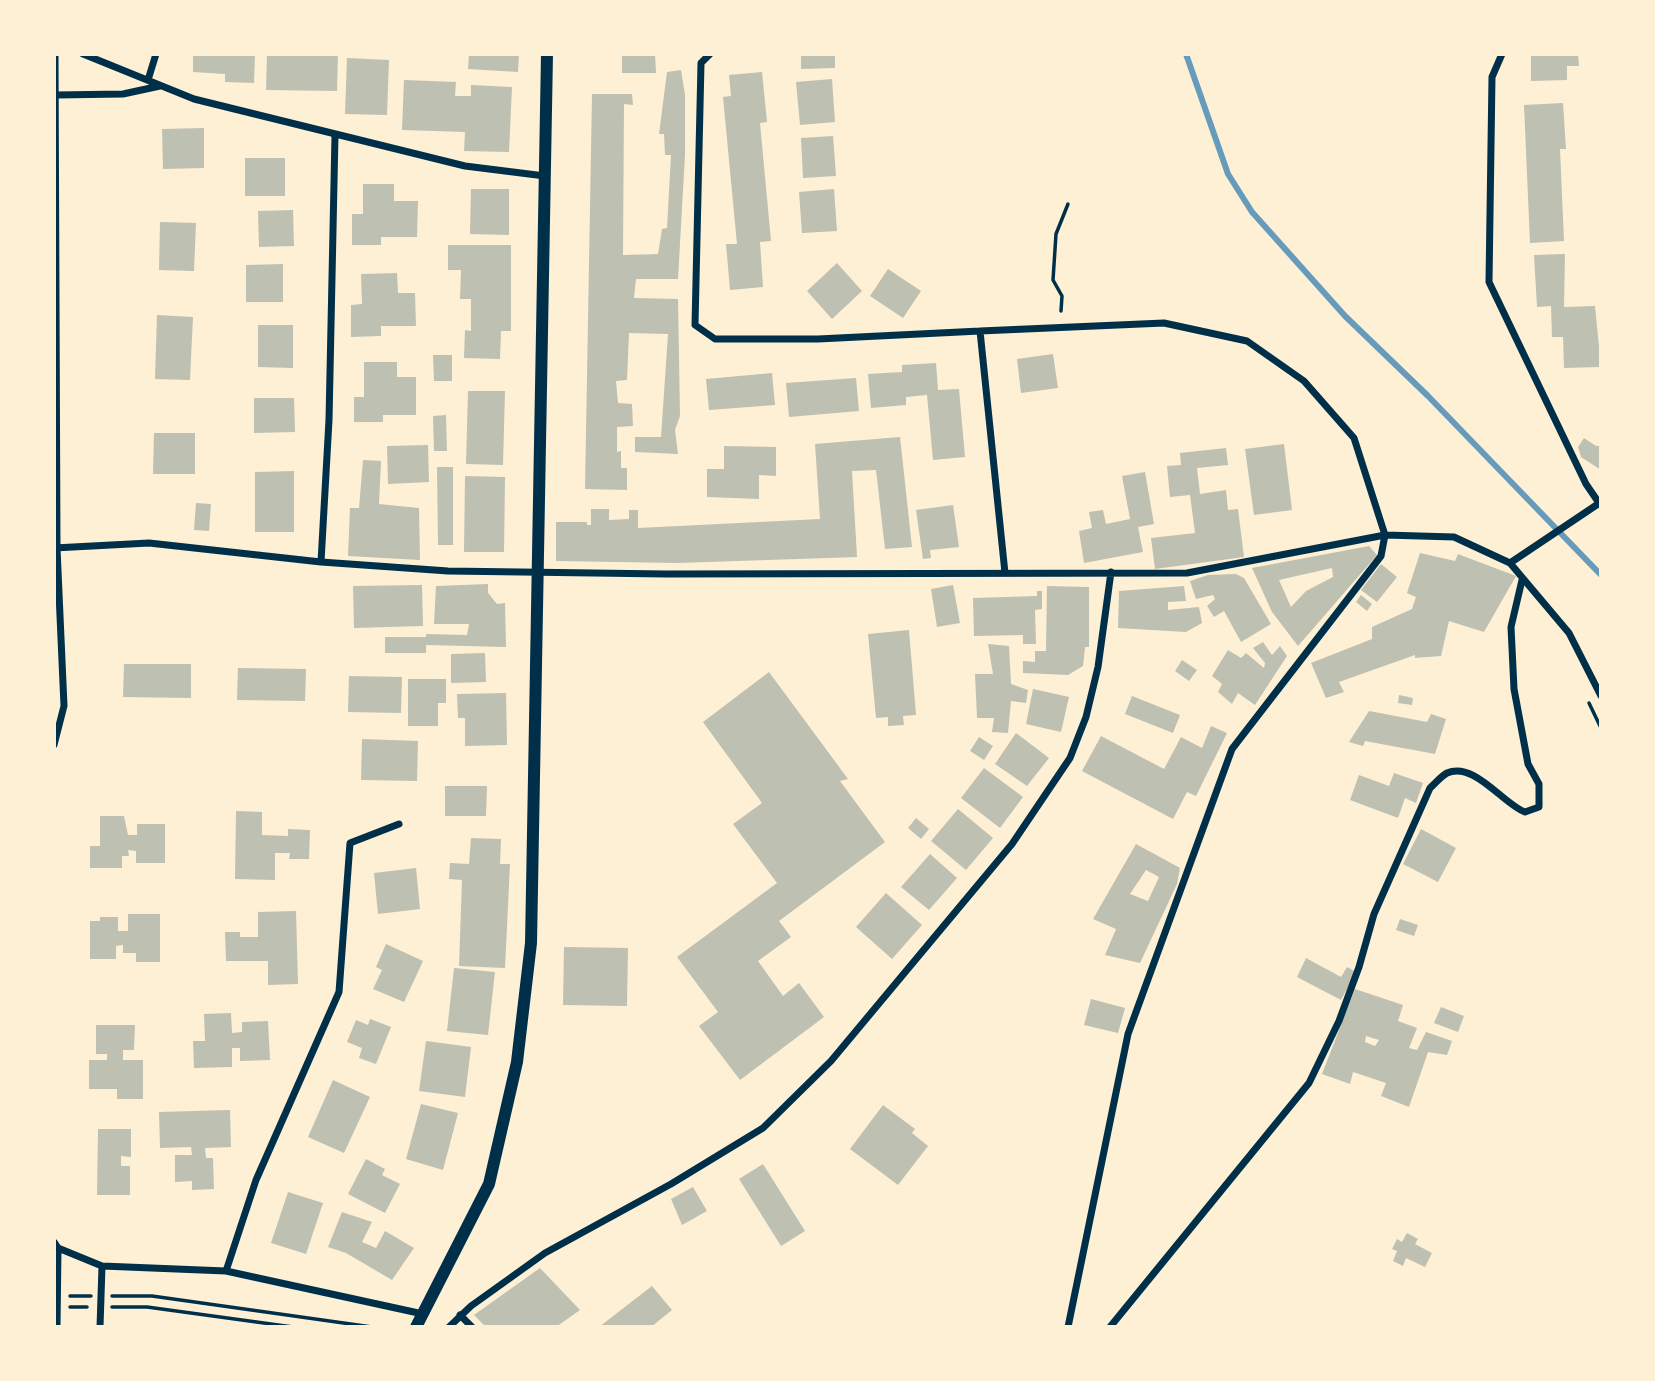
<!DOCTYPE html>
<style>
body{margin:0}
#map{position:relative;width:1655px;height:1381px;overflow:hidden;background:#fdf0d5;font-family:Rubik,sans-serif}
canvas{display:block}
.frame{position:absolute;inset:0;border:56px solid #fdf0d5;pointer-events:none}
</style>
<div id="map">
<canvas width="1655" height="1381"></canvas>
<div class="frame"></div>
</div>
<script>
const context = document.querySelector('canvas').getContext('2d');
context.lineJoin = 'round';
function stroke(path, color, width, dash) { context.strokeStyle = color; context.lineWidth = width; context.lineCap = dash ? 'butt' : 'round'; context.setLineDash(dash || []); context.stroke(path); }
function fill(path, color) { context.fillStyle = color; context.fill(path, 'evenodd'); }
const stream = new Path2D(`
 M1186,54l42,120 24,38 93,104 83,80 173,179`);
const building = new Path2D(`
 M193,54h62l-1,29 -29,-1v-8l-32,-2z
 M267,54h71l-1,37 -71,-1z
 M469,54h50l-1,18 -50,-3z
 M622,54h33l1,19h-34z
 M801,54h34v14l-34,1z
 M1531,54h47l1,12h-12v14l-36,1z
 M347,58l42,2 -2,55 -42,-1z
 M681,70l4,25v60l-7,124h-42l-2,19 44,1 2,117 -5,14 3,24 -43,-2v-15h26l7,-103 -39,-1 -2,47 -11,1 2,22 14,1 1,22 -16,1v25l4,-1v17h6v22l-42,-1 7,-395h40l1,11 -9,-1 -1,151 35,-1 4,-25 5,-1 4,-73h-6l-1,-21h-5l8,-62z
 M762,72l5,50 -7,1 11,118 -11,1 3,45 -33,3 -4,-46h11l-14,-147 8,-1 -2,-21z
 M832,79l3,43 -35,3 -4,-43z
 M404,80l52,2 -1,14h16v-11l41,2 -3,65 -45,-1 1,-19 -63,-2z
 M1563,103l3,46h-6l4,92 -34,2 -6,-138z
 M204,128v40l-41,1 -1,-40z
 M833,136l3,40 -33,2 -2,-40z
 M245,158h40v38h-40z
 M363,184h31v17h24l-1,36h-36v8h-29v-31h11z
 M471,189h38v46l-39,-1z
 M834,189l3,42 -35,2 -3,-41z
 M293,210l1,36 -35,1 -1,-36z
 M160,222l36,1 -2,48 -35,-1z
 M448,245h63v86h-10l-1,28 -36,-1 1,-28 6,1v-32h-11l1,-29h-13z
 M1565,254l-1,53 31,-1 6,61 -37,1 -1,-31h-11l-1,-31 -14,1 -3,-52z
 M837,263l25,28 -30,28 -25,-28z
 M283,264v38h-37v-37z
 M888,269l33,22 -18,27 -33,-22z
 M397,273l1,20h17l1,33h-35v10l-30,1v-32l11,-1 -1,-30z
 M157,315l36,2 -3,63 -35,-1z
 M258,325h35v43l-35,-1z
 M1053,354l5,34 -37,5 -4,-34z
 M433,355h19v26h-18z
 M364,362h33v15h19v38h-33v7h-29v-25h10z
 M936,363l2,27 21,-1 6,68 -32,3 -6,-65 -21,2v8l-35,3 -3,-34 34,-2v-7z
 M772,373l3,32 -66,5 -3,-31z
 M856,378l3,33 -70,6 -3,-34z
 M468,391h37l-2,74 -37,-1z
 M254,398h40l1,34 -41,1z
 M446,415l1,36h-13l-1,-35z
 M154,433h41v41h-42z
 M900,437l12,110 -27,2 -9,-79 -24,1 5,86 -179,6 -122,-2v-39h31v3h4v-16h18v11l20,-1v-9h9v18l182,-9 -5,-75z
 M1584,438l12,8h5v24l-20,-13 -3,-10z
 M1284,444l8,66 -38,5 -9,-66z
 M428,445l1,37 -41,2 -1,-38z
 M724,446l52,1v29l-17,-1v24l-52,-2v-28h17z
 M1226,448l2,17 -31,3 3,26 26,-4 2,20 10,-1 6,48 -89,12 -4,-31 44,-5 -5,-38 -20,2 -3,-31 14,-1 -1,-12z
 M363,460l18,1 -2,43 40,4 1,52 -72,-4 2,-48h9z
 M437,467h16v78h-15z
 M294,471v61h-39v-60z
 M1145,472l9,52 -16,3 5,25 -59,11 -5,-32 13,-3 -3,-16 14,-2 3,14 24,-5 -8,-43z
 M465,476l40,1 -1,75h-40z
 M196,503l15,1 -2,27 -15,-1z
 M953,505l6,42 -29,3 1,8 -8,1 -7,-49z
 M1369,546l8,9 -79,91 -26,-34 -20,-44zM1332,568l1,9 -27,14 -15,16 -12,-27z
 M1420,553l35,8 3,-7 58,22 -32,56 -35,-11 -8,35 -26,2v-3l-76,27 5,10 -18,6 -15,-35 61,-24v-12l40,-18 4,-12 -9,-4z
 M1381,564l16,13 -20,25 -16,-12z
 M1236,574l8,4 27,46 -30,18 -17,-31 -10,6 -7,-11 8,-7 -2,-4 -17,4 -6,-18 18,-6z
 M488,584v9l9,11 8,-1 1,44 -80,-2v8h-41v-16h41v-3l41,1 2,-11h-35l2,-38z
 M422,585l1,41 -69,2 -1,-42z
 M953,585l7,38 -23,4 -6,-38z
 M1047,586l42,1v60h-4l-2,19 -15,9 -45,-2v-12l12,1v-11h11z
 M1184,586l2,15 -18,1v8l31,-3 3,16 -16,9 -68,-4 1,-37z
 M1037,591h5v18l-7,1 1,34h-13v-9l-49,1 -1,-38 64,-2z
 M1361,595l11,9 -5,7 -11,-9z
 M909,630l7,85 -13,1 1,9 -16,1v-9l-12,1 -8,-84z
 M1263,642l9,13 8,-9 7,10 -32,49 -17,-12 -6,11 -14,-12 4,-8 -10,-8 16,-26 13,8 5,-5 18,15 1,-5 -12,-15z
 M988,644l21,2 2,38 17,6 -2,13 -15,-2 -3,32 -16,-1 2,-14h-17l-2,-44h18z
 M485,653l1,29 -35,1v-29z
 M1182,660l15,10 -8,11 -14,-10z
 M124,664h67v34l-68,-1z
 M238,668l68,1 -1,32 -68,-1z
 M769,672l79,107 -8,2 45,61 -106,79 12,16 -33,24 25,35 16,-13 25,34 -84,63 -41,-54 19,-14 -41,-55 100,-74 -44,-59 29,-21 -59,-81z
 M349,676l53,1 -1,36 -53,-1z
 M408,679h38v24h-8v23h-30z
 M1033,689l36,8 -8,35 -35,-8z
 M506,693l1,52 -42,1v-28h-7l-1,-24z
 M1399,695l14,3 -1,7 -14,-2z
 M1132,696l48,19 -7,18 -48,-19z
 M1369,711l58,11 4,-8 15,5 -11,35 -70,-13 -2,5 -14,-4z
 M1211,726l16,7 -31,63 -9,-4 -14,27 -91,-48 19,-35 63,33 17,-32 21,11z
 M1016,733l33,25 -22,28 -32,-22z
 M979,737l14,9 -9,14 -14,-9z
 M362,739l56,2 -1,40 -56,-1z
 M984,768l39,29 -23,31 -39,-30z
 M1394,773l29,10 -7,20 -11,-5 -7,20 -48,-18 9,-25 30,11z
 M445,786h42l-1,30h-41z
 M958,809l35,29 -27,32 -35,-29z
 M236,811l26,1v23l26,1v-7l22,1 -1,29h-20l1,-6h-15v27l-40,-1z
 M100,816h24l4,19h9v-11h28v39h-29v-12l-8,-1 1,6h-7v12h-32v-22h10z
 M916,818l13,11 -8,10 -13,-11z
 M1421,829l35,19 -18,34 -35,-18z
 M471,838l30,1 -1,25h10l-5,104 -46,-2 3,-86 -13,-1 1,-16 19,1z
 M1136,844l44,24 -3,16 -37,79 -35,-8 11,-26 -23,-10zM1146,870l13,7 -11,24 -18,-7z
 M930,854l27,24 -28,32 -28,-23z
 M416,868l4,41 -42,5 -4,-41z
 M886,893l36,32 -30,34 -36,-32z
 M296,911l2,73 -30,1v-24h-42l-1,-29h15v5h18v-25z
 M128,914h32v48h-24v-9h-13v-8l-7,1v13h-26v-38h10v-4h18v14h10z
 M1400,919l18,6 -4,11 -18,-6z
 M386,944l37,17 -19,41 -31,-13 9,-19 -6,-3z
 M564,947l64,1 -1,58 -64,-1z
 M1306,958l35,19 6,-10 9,5 -15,28 -44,-23z
 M454,968l41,4 -7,63 -41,-4z
 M1355,989l48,16 -5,16 19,7 -8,20 8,2 9,-18 26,9 -5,14 -19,-3 -19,55 -28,-11 5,-13 -33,-11 -3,12 -28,-10zM1366,1036l13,4 -4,6 -10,-4z
 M1091,999l34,9 -7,25 -34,-8z
 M1441,1007l23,9 -6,16 -24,-9z
 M231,1013l1,20 10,-1v-10l26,-1 2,39 -30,1v-13h-8v19l-38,1 -1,-27h12l-1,-27z
 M370,1019l21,8 -15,37 -17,-6 3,-10 -15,-6 9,-22 12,5z
 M96,1025h39l-1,25h-11v10h20v39h-26v-10h-28v-29h18v-6h-11z
 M426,1041l45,6 -6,50 -46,-6z
 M333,1080l37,17 -26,56 -36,-16z
 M421,1104l37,9 -15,57 -37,-11z
 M883,1105l32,24 -3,4 16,13 -30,39 -48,-36z
 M230,1110l1,37 -26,1 1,10h7l1,31 -22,1v-9l-17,1v-27h17l-1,-8 -31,1 -1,-36z
 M98,1129h33v28l-10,-1v10h9v29h-33z
 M366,1159l19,10 -3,6 18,9 -15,29 -37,-19z
 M763,1164l42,67 -24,15 -42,-67z
 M693,1187l14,24 -25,14 -11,-26z
 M288,1192l35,11 -17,51 -35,-11z
 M342,1212l30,10 -10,20 14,6 9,-17 29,17 -22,32 -46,-27 -18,-6z
 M1407,1233l11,6 -3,5 17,9 -7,14 -19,-9 -3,8 -10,-5 4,-10 -5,-2 5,-10 5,3z
 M540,1268l40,42 -24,17h-70l-12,-12z
 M652,1286l20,24 -21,17h-52z`);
const path = new Path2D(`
 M1061,311l1,-15 -9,-16 3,-46 12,-30
 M1589,703l12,25
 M70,1296h21
 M112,1296h40l220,31
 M70,1307h17
 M112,1307h35l146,20`);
const minor = new Path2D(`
 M83,54l111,45 271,67 80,10
 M710,54l-9,9 -6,262 20,14h103l162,-8
 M1502,54l-10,23 -3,205 97,202 13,19
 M148,80l8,-26
 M56,95l67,-1 37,-8
 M54,548l95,-5 172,19 127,9 218,3 521,-1 198,-38 69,2 56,26
 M321,562l8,-142 6,-285
 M1510,563l59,70 32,63
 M1510,563l91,-61
 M1005,573l-25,-242 184,-8 83,18 57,40 50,57 31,97 -4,21 -149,193 -104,285 -60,293
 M54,745l10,-39 -7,-158 -2,-494
 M54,1242l4,6 44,18 124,5 197,43
 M226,1271l30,-91 83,-188 11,-149 49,-19
 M460,1315l12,12
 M57,1327l1,-79
 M100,1327l2,-61
 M449,1327l22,-21 74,-53 126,-69 92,-56 68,-67 181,-217 58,-86 16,-41 12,-50 13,-95
 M1110,1327l199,-244 30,-62 20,-54 15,-53 56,-126c5,-4 11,-12 17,-15 27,-12 56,31 78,39l14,-5v-23l-11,-20 -14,-75 -3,-62 11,-47`);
const tertiary = new Path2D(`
 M416,1327l73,-143 28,-122 14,-119 16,-889`);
stroke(stream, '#669bbc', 6);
fill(building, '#bec0b2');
stroke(path, '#003049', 3.5);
stroke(minor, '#003049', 7);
stroke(tertiary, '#003049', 12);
</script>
